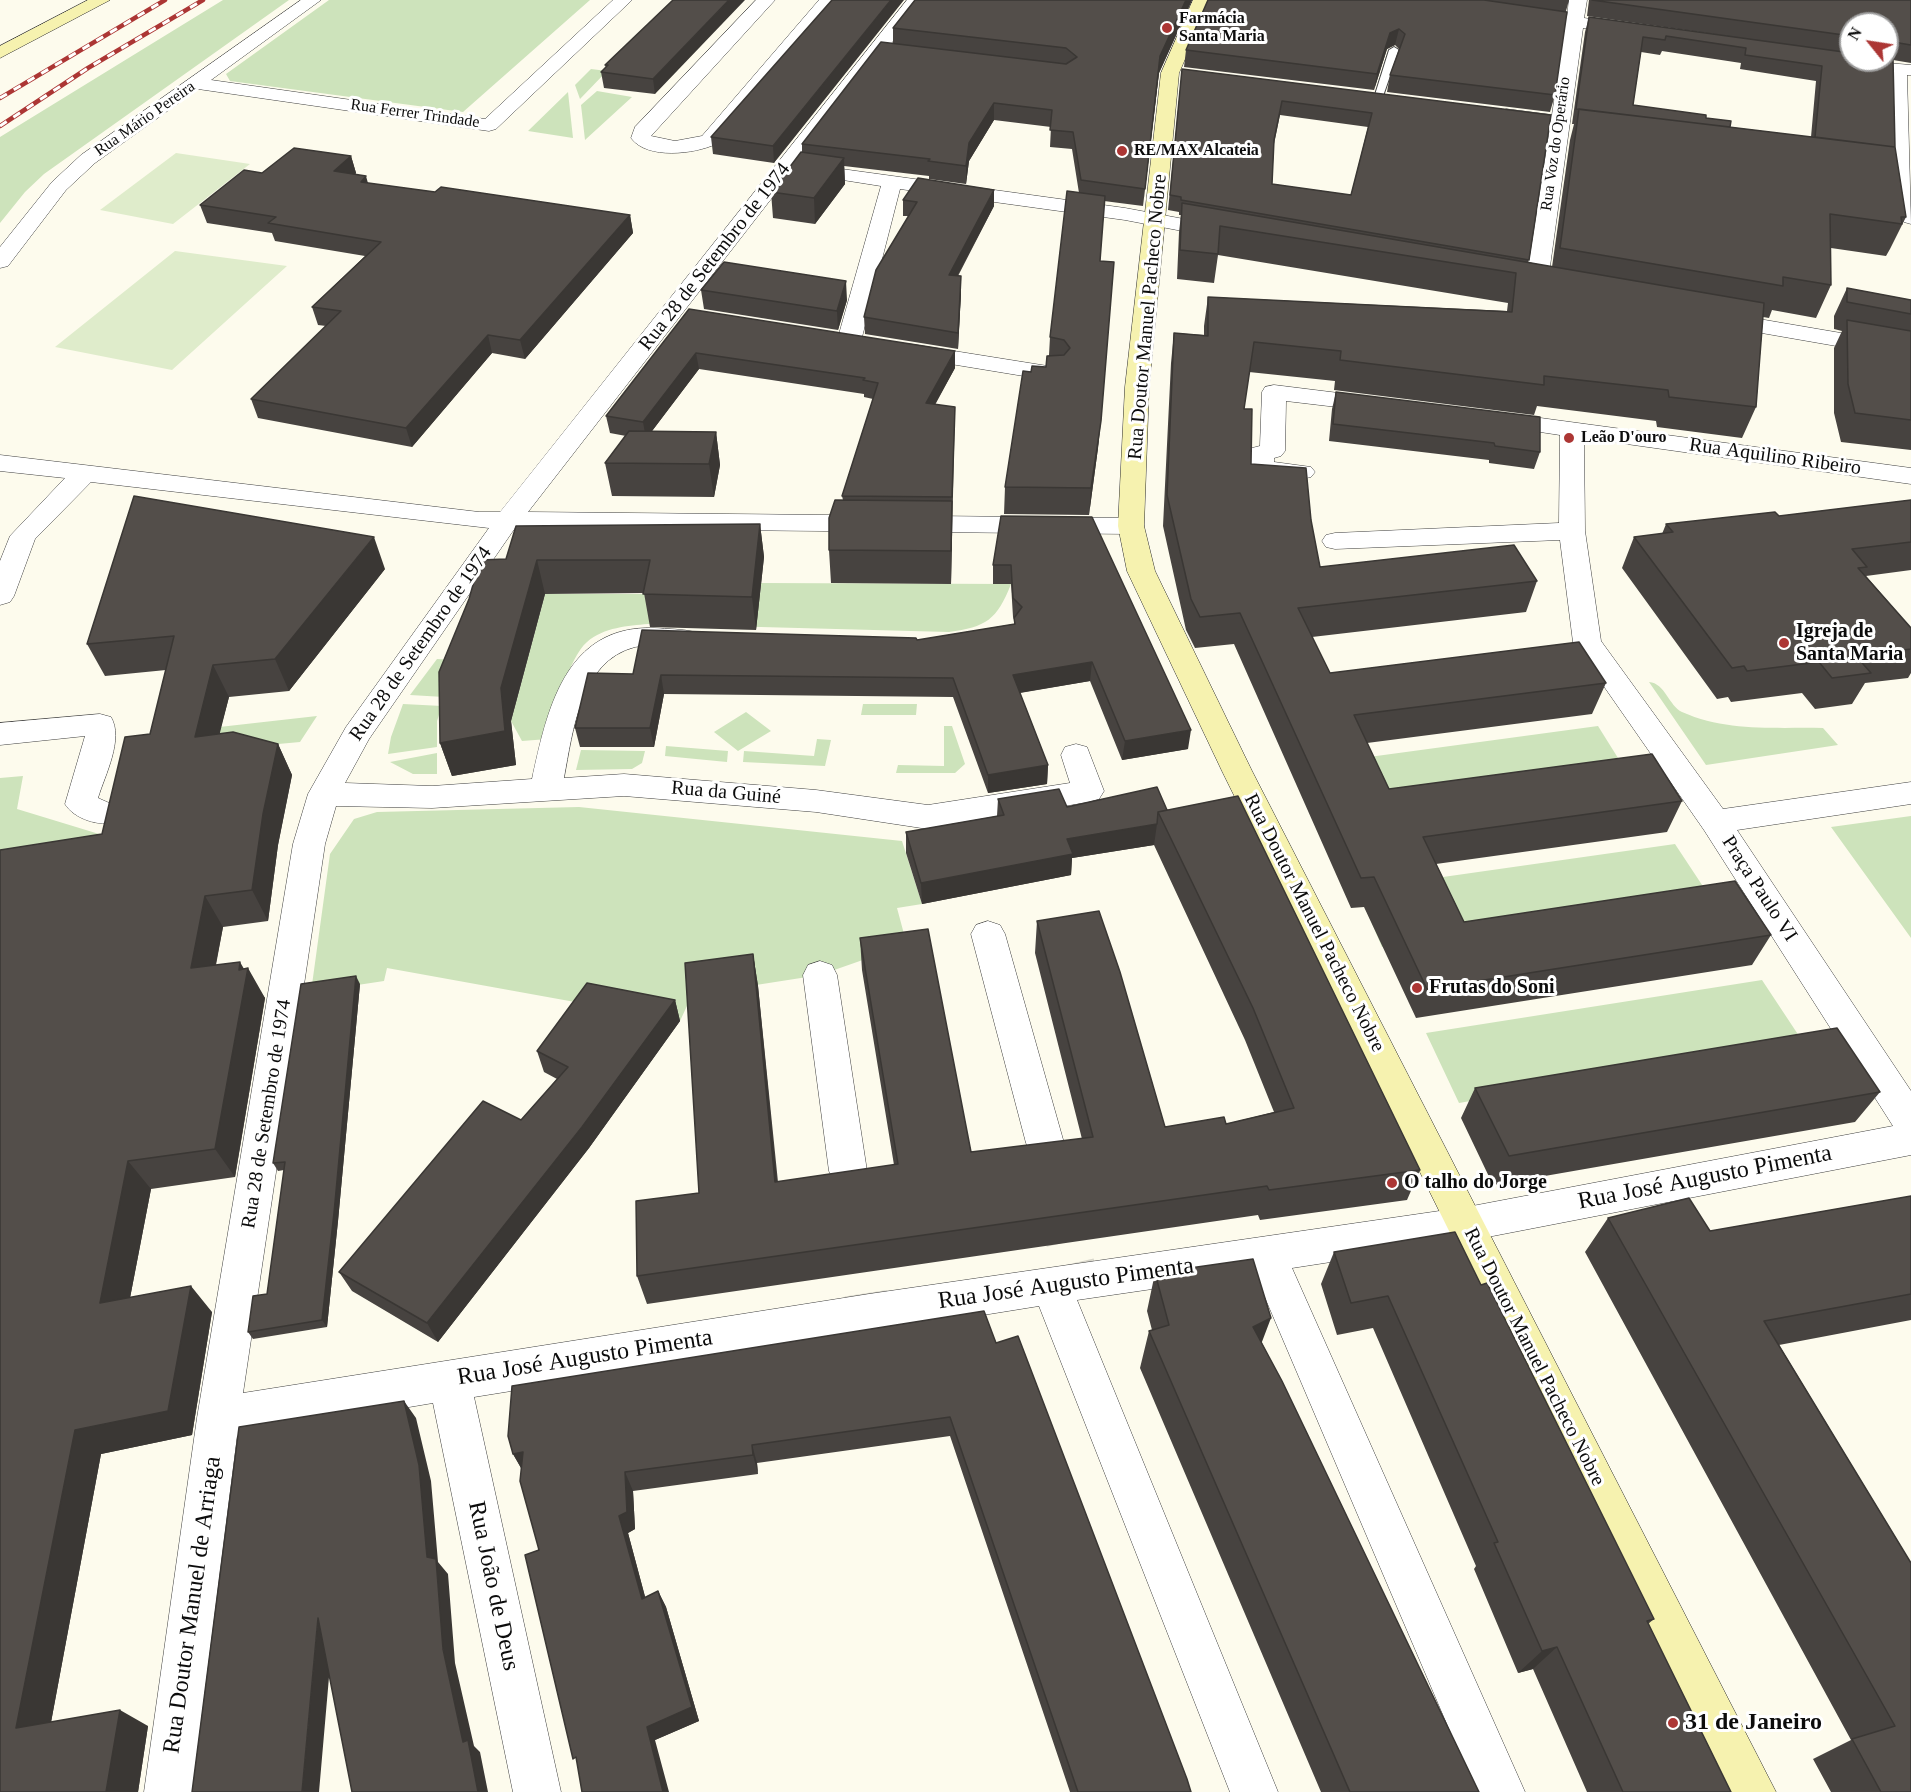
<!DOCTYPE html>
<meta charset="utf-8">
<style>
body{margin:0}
#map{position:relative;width:1911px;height:1792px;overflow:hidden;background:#fdfbed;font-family:"Times New Roman",serif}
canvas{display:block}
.north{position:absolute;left:1839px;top:12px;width:60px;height:60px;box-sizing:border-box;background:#fff;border:2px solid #9e9e9e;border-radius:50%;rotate:300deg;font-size:16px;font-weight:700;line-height:24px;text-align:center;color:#0c0c0c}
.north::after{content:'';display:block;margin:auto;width:21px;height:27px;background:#ac3634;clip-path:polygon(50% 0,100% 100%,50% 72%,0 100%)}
</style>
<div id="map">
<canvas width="1911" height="1792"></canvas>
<div class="north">N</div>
</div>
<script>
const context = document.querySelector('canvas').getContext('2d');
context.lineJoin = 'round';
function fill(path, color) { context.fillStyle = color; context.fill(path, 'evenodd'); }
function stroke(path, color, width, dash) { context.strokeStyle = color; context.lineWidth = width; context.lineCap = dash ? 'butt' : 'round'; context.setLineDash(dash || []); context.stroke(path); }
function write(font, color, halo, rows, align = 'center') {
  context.font = font + ' "Times New Roman",serif'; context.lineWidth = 6; context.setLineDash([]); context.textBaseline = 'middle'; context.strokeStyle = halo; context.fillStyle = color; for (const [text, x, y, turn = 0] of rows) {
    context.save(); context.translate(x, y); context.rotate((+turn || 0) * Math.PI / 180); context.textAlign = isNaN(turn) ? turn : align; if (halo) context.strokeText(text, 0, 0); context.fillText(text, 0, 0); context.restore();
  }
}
const green = new Path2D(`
 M223,0h66l-245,174 -19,18 -25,31v-86z
 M329,0h261l-127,112 -233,-31 -4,-7z
 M591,69l16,2 -27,28 -5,-14z
 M597,91l35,6 -47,43 -4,-35z
 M568,92l5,46 -45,-7z
 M761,583l250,1c-14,36 -25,43 -62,48l-301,-8c-20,2 -44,3 -61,18 -18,15 -33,73 -39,97l-26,2 -11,-20 34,-127h215z
 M437,659l19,1 -12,37 -34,-2z
 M1649,682c16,1 20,24 33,30 45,20 92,15 141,16l15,17 -132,20z
 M403,704l39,2 -5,15v26l-49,7 3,-17z
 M863,704h54l-1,11h-55z
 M746,712l25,19 -33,20 -24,-19z
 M317,716l-17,26 -130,12 5,-22z
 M944,726h8l13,38 -10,9h-59l2,-8 46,1z
 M1598,726l30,48 -234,32 -25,-49z
 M817,739l14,1 -6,26 -82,-4 1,-11 70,5z
 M666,746l62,5 -1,11 -62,-6z
 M581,750l64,1 -3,12 -10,6 -56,1z
 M437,753v21h-24l-23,-12z
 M23,776l-6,33 128,39 -145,37v-107z
 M579,807l323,34 20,63 -25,4 7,26 -27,21 -57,20 -128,20 -12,26 -293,-53 -3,13 -73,11 19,-138 24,-35 23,-7z
 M1911,816v122l-80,-111z
 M1675,844l35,53 -328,50 -16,-37 64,-8 13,-25z
 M1762,980l41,62 -344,61 -33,-70z`);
const pitch = new Path2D(`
 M176,153l74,11 -77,60 -73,-14z
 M175,251l112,15 -115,104 -117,-23z`);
const streetTunnel = new Path2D(`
 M1058,1200l19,82
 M856,1229l13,84`);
const lane = new Path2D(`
 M1394,47l5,3 -17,49 -9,2 16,-51z`);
const street = new Path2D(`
 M301,0h20l-110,80 274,39 128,-119h19l-136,129 -7,2 -291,-42 -103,74 -29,27 -58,76 -8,2v-21l52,-65 29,-27z
 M756,0h19l-124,136 24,5 27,-5 117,-136h18l-121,144c-21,10 -69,16 -85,-6l4,-11z
 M907,0h18l-127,163 327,45 107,20 3,5 -3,5 -8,1 -99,-19 -225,-31 -39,152 -4,5h-16l-4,-5 44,-155 -89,-14 -264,340 603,6 9,2 4,6 -4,6 -9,2 -616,-6 -146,211 -24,44 87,3 100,-7c15,-69 33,-154 122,-151 14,1 28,1 41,4l4,7 -4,7c-20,5 -40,-3 -60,1 -55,14 -62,84 -71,131l60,-4 192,16 112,15 142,-22 -9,-28 4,-8 11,-3 11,3 17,44 -5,8 -11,3 -160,27 -112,-17 -192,-16 -192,12 -96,-2 -11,38 -82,549 626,-99 598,-87 426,-81 -189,-296 -131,-188 -13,-102 -225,9 -9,-2 -4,-6 4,-6 9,-2 224,-10 1,-88 -73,-11 -3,-5 3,-5 9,-2 415,56v16l-327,-46 1,93 16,110 122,168 188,-27v22l-174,26 174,261v64l-444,86 -175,27 233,524h-49l-221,-518 -178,26 201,492h-48l-191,-486 -565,91 87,395h-48l-80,-389 -196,33 -45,356h-48l53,-374 96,-574 15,-50 38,-67 143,-199 -398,-46 -56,57 -21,57 -4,6 -10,3v-44l10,-25 55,-58 -65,-7v-16l479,57h21z
 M1569,0h18l-3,18 46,7 9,5 -9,5 -47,-7 -36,260 -3,5h-16l-3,-5 25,-161 -44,-6 -10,-6 10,-6 46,6 13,-89 -44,-7 -9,-5 9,-5 46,7z
 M1850,57l1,3 60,5v10h-4l4,149 -7,-2 -3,-4 -11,-46 -1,-99 -45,-7 -3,-4z
 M1718,312l193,33v14l-201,-35 -3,-5 3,-5z
 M910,344l144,23 8,2 4,5 -4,5 -8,2 -152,-25 -4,-5 4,-5z
 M1274,385l105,13 9,2 3,5 -3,5 -9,2 -93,-11 -1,50 -4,5 -7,2v4l37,5 4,5 -4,5c-18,5 -41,1 -59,-4 -5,-7 -5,-18 0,-25l8,-2 2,-54 3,-5z
 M100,714l11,3c13,22 -6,58 -13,81l18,8 5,8 -5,8c-16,5 -42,-3 -51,-18l20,-68 -85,9v-22z
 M988,921l12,4 5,9 59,209 -6,11 -13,5 -13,-5 -6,-11 -55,-209 5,-9z
 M820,961l12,4 5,10 30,196 -6,12 -13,5 -13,-5 -6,-12 -26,-196 5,-10z`);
const secondary = new Path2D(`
 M88,0h22l-110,58v-12z
 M1193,0h18l-32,73 -30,314 -5,139 11,45 97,200 524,1021h-50l-504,-1021 -95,-200 -9,-45 7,-139 36,-314z`);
const rail = new Path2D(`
 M0,98l165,-98
 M0,126l88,-58 115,-68`);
const wall = new Path2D(`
 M673,0l-18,94 -51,-6 -3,-16 5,-4 -1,-3z
 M832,0l-58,163 -61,-9 -2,-17z
 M915,0h277l-33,73 -16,133 -39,-5 -4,60 14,1 -16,186 -9,67 -85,-1 1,-27 26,-115 15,-5 3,-12 1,-18 29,-144 -7,-44 -22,-2 1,-20 -57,-7 -25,41 -3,23 -37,-5v-3l-85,-10 1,18 -30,40 -42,-6 -2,-26 31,-40v-8l91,-101v-15z
 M1208,0h361l-3,11 -11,84 -5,17 -163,-20 3,-17 9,-26 -4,-4 -8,4 -13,41 -190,-23 2,-17z
 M1589,0h322v63l-18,-3 2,87 11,70 -16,32 -4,7 -55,-8v37l-15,33 -44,-8 -3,8 -6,-1 -7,90 -14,31 -85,-11 -1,-6 -119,-15 -3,9 -200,-25 1,-9 -86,-9 -5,37 7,55 60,56 9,47 217,14 -11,31 -214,25 18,36 276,10 -14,31 -225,29 22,46 293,12 -15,31 -231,32 28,58 307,13 -19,30 -336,53 -52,-111 -13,1 -117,-264 -39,4 -9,-18 -23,-104 8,-163 3,-30 30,2v-9l4,-29 299,14 1,-8 -290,-48 -4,28 -37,-4 2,-47 2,-17h-2v-3l-11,-2 14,-141 369,46 -23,147 24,5 18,-127 4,-16h-2l13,-92 4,-15 180,25 -182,-26zM1851,24h36v36h-36zM1662,51l79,12 -1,6 76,12 -5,56 -81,-10 -24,-9 -73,-13 8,-53 19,3zM1280,115l88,12 -17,68 -79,-11 2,-40z
 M351,156l5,17 -1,2 13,8 67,9 195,23 3,18 -108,126 -33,-6 -80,94 -154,-29 -7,-19 75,-73 -8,-1 -6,-18 53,-51 -90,-15 -3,-8 -65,-10 -7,-18 62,-32z
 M903,200l91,6 -36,70 3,17 -3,56 -93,-15 -1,-17 44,-101h-5z
 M1847,288l64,12v150l-70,-8 -7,-29v-65l8,-17 -8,-2v-13z
 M701,290l146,10 -9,30 -134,-21z
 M689,309l266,59 -20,37 20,2 -4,177 -120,-1 -2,-33 14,-50 -1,-4 31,-97 -9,-2v-3l-165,-25 -47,62 64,1 4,33 -6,32 -102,-1 -7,-33 21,-27 -16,-3 -4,-17z
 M1336,392l204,60 -6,17 -45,-6v-3l-160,-19 3,-32z
 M1911,500v70l-45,6 45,52v45l-3,5 -43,5 -13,21 -37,5 -13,-16 -71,9 -3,-5 -11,2 -95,-131 12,-31 28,-3 4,-10 113,-8z
 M1001,516l187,233 -66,11 -32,-79 -70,12 28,72 -1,19 -59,9 -35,-96 -289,-3 -10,53h-74l-5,-19 58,-54 284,-34 97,-16v-5l-1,-2 -2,-33h-18v-19z
 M760,524l4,33 -8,73 -106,-3 -6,-34 -99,1 -34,127 5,44 -64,11 -12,-33 66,-184z
 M385,569l-96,122 -60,6 -10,37 59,10 14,31 -14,70 -10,76 -45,6 -7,38 28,4 21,29 -30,179 -84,12 -21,109 82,14 -20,123 -91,19 -50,268 97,4 -10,66h-138l102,-958 48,-100 16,-64 -61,6 -18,-32z
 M998,799l69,8 100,3 253,360 -13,30 -147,20 -2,-5 -611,89 -10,-28 62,-83 54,-239 5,32 20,196 116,-17 -32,-195 -2,-32 111,214 111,-13 -47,-186 2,-32 128,206 61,-3 48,-12 -29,-72 -91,-195 -82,13 -1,17 -149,29 -16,-51v-21l91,-16z
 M360,984l-22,237 -11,106 -74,12 -5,-7 19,-38 17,-124 -6,1 -5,-8z
 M675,1000l5,21 -91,127 -151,194 -86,-51 -13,-19 182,-152 36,-41 -13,-7 -7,-21z
 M1475,1088l405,4 -25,30 -362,63 -32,-67z
 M1911,1196v124l-132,25 132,218v229h-80l-18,-33 38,-19 -266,-488 23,-34 102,13z
 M1334,1252l147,33 173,334 -6,5 83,168h-144l-54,-123 -15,4 -44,-104 2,-3 -103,-238 -36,7 -16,-51z
 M1155,1273l107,70 217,449h-158l-181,-424 9,-37 3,-1 -5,-19z
 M996,1343l195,449h-121l-120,-356 -193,27 1,11 -125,17 2,38 -7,4 17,64 13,-6 8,16 33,114 -44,19 -116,-190 -18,-82 -8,-14z`);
const shadedWall = new Path2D(`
 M729,0h16l-90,94 -2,-15z
 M891,0h13l-130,163 -1,-17z
 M1186,0h6l-33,73 -16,133 17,-150z
 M1399,29l-4,16 -8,4 -13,41 3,-16 13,-41z
 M994,103v17l-25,41 -3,23v-18l3,-23z
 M351,156l5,17 -17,16 -5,-18z
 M844,158l1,26 -30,40 -1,-26z
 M366,176l5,18 -10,-12z
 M994,190v16l-45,85v-16z
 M630,215l3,18 -108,126 -5,-19z
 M961,276v17l-3,56v-16z
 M846,281l1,19 -9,30 -1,-19z
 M488,335l4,18 -80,94 -6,-19z
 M955,351v17l-29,52v-17z
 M696,353l3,16 -53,70 -3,-17z
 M1101,421l-3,27 -9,67 2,-27z
 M716,432l4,33 -6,32 -5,-33z
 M952,501v34l-1,49v-33z
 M760,524l4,33 -8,73 -4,-33z
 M374,537l11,32 -96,122 -14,-32z
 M537,560l8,34 -34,127 5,44 -64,11 -12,-33 61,-55z
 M1092,662l-2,19 -78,13 1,-19z
 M213,665l16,32 -18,71 -16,-31z
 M661,675l3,19 -10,53 -4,-19z
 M1191,730l-3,19 -66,11 3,-19z
 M278,744l14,31 -14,70 -10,76 -16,-31 11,-76z
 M1048,765l-1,19 -59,9v-18z
 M1157,824l-3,21 -82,13 -1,17 -149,29 -1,-21 146,-44z
 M205,896l18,31 -14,71 -18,-30z
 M753,954l5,32 22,226 -5,-30z
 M240,962l7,12 1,-6 17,30 -30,179 -20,-28z
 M356,976l4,8 -22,237 -11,106 -5,-7z
 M675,1000l5,21 -91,127 -151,194 -11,-19z
 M128,1161l23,28 -27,140 -24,-26z
 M191,1286l21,26 -20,123 -91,19 -54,290 -31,-16 59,-298z
 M1271,1318l-14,37 -4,-28z
 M404,1401l12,17 15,63 7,81 10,12 7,89 19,83 6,6 8,40h-10l-15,-50 -20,-93 -16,-92z
 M752,1445l5,18 1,11 -5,-19z
 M523,1452l1,21 -11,-19z
 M625,1472l8,19 2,38 -7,4 22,82 -8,-16 -23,-83z
 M658,1591l8,16 33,114 -44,19 14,52h-6l-16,-65z
 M318,1618l15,13 -14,161h-17z
 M1557,1647l-24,22 -15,4 24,-22z
 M120,1710l28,16 -10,66h-32z`);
const building = new Path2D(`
 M673,0h56l-76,79 -52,-7 7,-7h-3z
 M832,0h59l-118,146 -62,-9z
 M915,0h271l-26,56 -15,133 -64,-9 -8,-48 -23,-2 2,-20 -58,-7 -25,40 -3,23 -38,-5 2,-2 -128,-15 79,-102 185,22 11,-7 -11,-9 -173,-20z
 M1208,0h276l83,12 -12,83 -165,-20 15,-41 -6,-5 -9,4 -13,41 -191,-24z
 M1592,0h319v45l-24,-4v-17h-36v12z
 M1589,17l262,36v7h36v-2l6,1 2,88 -80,-10 7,-71 -77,-11 1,-7 -80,-12 -1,4 -22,-3 -10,68 73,10v3l25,3 -1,6 -154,-18z
 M1182,69l369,46 -22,145 -348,-60v-3l-11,-2zM1282,101l90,12 -21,82 -79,-11 2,-44z
 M1579,109l316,38 11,70h-5l1,7 -72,-10 1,71 -48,-8v9l-223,-38z
 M294,148l57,8 -17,15 32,5 -5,6 74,10 6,-5 189,28 -110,125 -32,-5 -82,93 -155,-29 90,-88 -29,-4 69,-65 -113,-19 8,-6 -76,-12 44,-35 18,3z
 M801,152l43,6 -30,40 -43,-6z
 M918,178l76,12 -45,85 12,1 -3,57 -94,-16 12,-47 41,-68 -14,-2z
 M1067,191l38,5 -5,65 14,1 -13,159 -10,67 -86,-1 18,-116 8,1 1,-6 14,1 1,-11 17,-1 6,-7 -6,-8 -14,-3z
 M1182,203l582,100 -8,104 -87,-10 -1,-7 -124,-14v9l-204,-25 1,-9 -87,-9 -10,67h8l-1,55 55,4 5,52 9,47 194,-22 23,36 -239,27 32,65 249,-31 27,41 -252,32 35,74 263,-35 30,47 -259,36 41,85 271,-41 36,54 -344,54 -53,-112 -13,1 -121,-265 -40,4 -9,-18 -24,-104 7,-162 34,3v-39l304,15 4,-39 -296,-47 -2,28 -38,-4z
 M724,262l122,19 -9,30 -136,-21z
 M1847,288l64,12v14l-64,-12z
 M689,309l266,42 -29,52 29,4 -3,90 -110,-1 36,-113 -15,-3 2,-2 -169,-25 -53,69 -37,-6z
 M1847,320l64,11v89l-56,-7 -7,-29z
 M1336,392l204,25v35l-45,-6 -1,-3 -161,-19z
 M629,431l87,1 -7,32 -104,-1z
 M134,496l240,41 -99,122 -62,6 -18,72 38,-5 45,12 -15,70 -11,76 -47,6 -14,72 49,-6 -1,8 9,-2 -33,181 -87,12 -28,142 91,-17 -23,125 -93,19 -59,298 104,-18 -14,82h-106v-942l102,-16 23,-97 25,-3 24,-98 -87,8z
 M835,500l117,1 -1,50 -122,-1v-32z
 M1911,500v42l-59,7 15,18 -9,1 53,60v21l-55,7 15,17 -39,5 -13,-16 -72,9 -3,-5 -12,2 -98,-131 39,-5 -7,-8 109,-12 4,4z
 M1001,516l91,1 99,213 -66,11 -33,-79 -79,13 35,90 -60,10 -35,-97 -292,-3 -11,53h-75l13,-55 45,1 9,-44 274,8 1,2 98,-16 -1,-6 8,-11 -9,-9 -2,-33h-18z
 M760,524l-8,73 -109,-3 7,-34h-113l-36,128 4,43 -65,12 -1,-71 30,-73 11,-39 26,-1 10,-33z
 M1157,787l10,23 -9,2 -1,12 -90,15 6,15 -152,29 -15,-51 98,-17 -6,-16 61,-10 8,18z
 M1238,796l182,374 -151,20 -2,-4 -630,90 -1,-75 63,-8 -14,-230 68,-9 22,228 123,-18 -38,-226 68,-9 43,223 122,-15 -56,-216 62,-10 21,61 45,155 59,-10 2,7 68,-16 -41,-100 -95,-196z
 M356,976l-22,237 -12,107 -74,12 5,-36 14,-2 18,-132 -12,1 28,-179z
 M587,983l88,17 -93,127 -155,196 -88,-51 144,-171 38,19 47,-53 -31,-16z
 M1837,1028l43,64 -371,64 -34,-68z
 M1911,1196v98l-147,27 147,242v229h-30l-29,-53 43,-13 -287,-508 81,-20 21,33z
 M1455,1232l26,53 6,-2 77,155 90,181 -7,2 84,171h-108l-66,-145 -15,4 -48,-108 4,-1 -110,-246 -37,7 -17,-51z
 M1253,1259l18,59 -18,9 29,54 197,411h-129l-201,-461 20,-6 -14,-52z
 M984,1311l12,32 22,-7 169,443 4,13h-113l-128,-375 -198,28 1,10 -128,17 2,40 -8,4 23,83 16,-8 34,116 -45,20 16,65h-81l-6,-35 -3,2 -48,-204 14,-5 -19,-69 3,-29 -10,2 -5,-18 4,-50z
 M404,1401l15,64 8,92 9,2 7,90 20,93 5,-2 10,52h-126l-34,-174 -16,174h-110l47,-365z`);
const markers = [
 [1167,28,6,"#ac3634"],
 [1122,151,6,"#ac3634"],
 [1569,438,6,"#ac3634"],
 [1784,643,6,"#ac3634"],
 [1417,988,6,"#ac3634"],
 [1392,1183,6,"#ac3634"],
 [1673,1723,6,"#ac3634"]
];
const farPoinames = [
 ["Farmácia",1179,19],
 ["Santa Maria",1179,37],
 ["RE/MAX Alcateia",1134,151],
 ["Leão D'ouro",1581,438]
];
const farStreetnames = [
 ["Rua Ferrer Trindade",415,114,8],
 ["Rua Mário Pereira",145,119,-35],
 ["Rua Voz do Operário",1556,144,-82]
];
const streetNames = [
 ["Rua 28 de Setembro de 1974",715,257,-52],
 ["Rua Doutor Manuel Pacheco Nobre",1148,317,-85],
 ["Rua Aquilino Ribeiro",1775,457,8],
 ["Rua 28 de Setembro de 1974",421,644,-55],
 ["Rua da Guiné",726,793,5],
 ["Praça Paulo VI",1759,889,57],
 ["Rua Doutor Manuel Pacheco Nobre",1314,923,63],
 ["Rua 28 de Setembro de 1974",267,1114,-81],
 ["Rua Doutor Manuel Pacheco Nobre",1534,1357,63]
];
const poiNames = [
 ["Igreja de",1796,632],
 ["Santa Maria",1796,655],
 ["Frutas do Soni",1429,988],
 ["O talho do Jorge",1404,1183]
];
const nearStreetnames = [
 ["Rua José Augusto Pimenta",1705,1178,-11],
 ["Rua José Augusto Pimenta",1066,1284,-8],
 ["Rua José Augusto Pimenta",585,1358,-9],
 ["Rua João de Deus",493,1586,78],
 ["Rua Doutor Manuel de Arriaga",193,1605,-82]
];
const nearPoinames = [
 ["31 de Janeiro",1685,1723]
];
fill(green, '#cde3bb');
fill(pitch, '#dfeccb');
stroke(streetTunnel, '#d9d7cb', 43, [43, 22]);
stroke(lane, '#3f3f3f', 2);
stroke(street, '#3f3f3f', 1);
stroke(secondary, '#2e2e2e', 1);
fill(lane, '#fff');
fill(street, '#fff');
fill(secondary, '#f6f2af');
stroke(rail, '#ac3634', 4.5);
stroke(rail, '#fff', 3, [8]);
fill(wall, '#474340');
fill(shadedWall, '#3a3734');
fill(building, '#534e4a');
stroke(building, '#3a3734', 1.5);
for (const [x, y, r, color] of markers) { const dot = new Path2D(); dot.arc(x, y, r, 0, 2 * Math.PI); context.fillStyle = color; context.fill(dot); stroke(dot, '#fff', 2); }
write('bold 16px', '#0c0c0c', '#fff', farPoinames, 'left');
write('16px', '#0c0c0c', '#fff', farStreetnames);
write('20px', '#0c0c0c', '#fff', streetNames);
write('bold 20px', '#0c0c0c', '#fff', poiNames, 'left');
write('24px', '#0c0c0c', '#fff', nearStreetnames);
write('bold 24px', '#0c0c0c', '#fff', nearPoinames, 'left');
</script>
